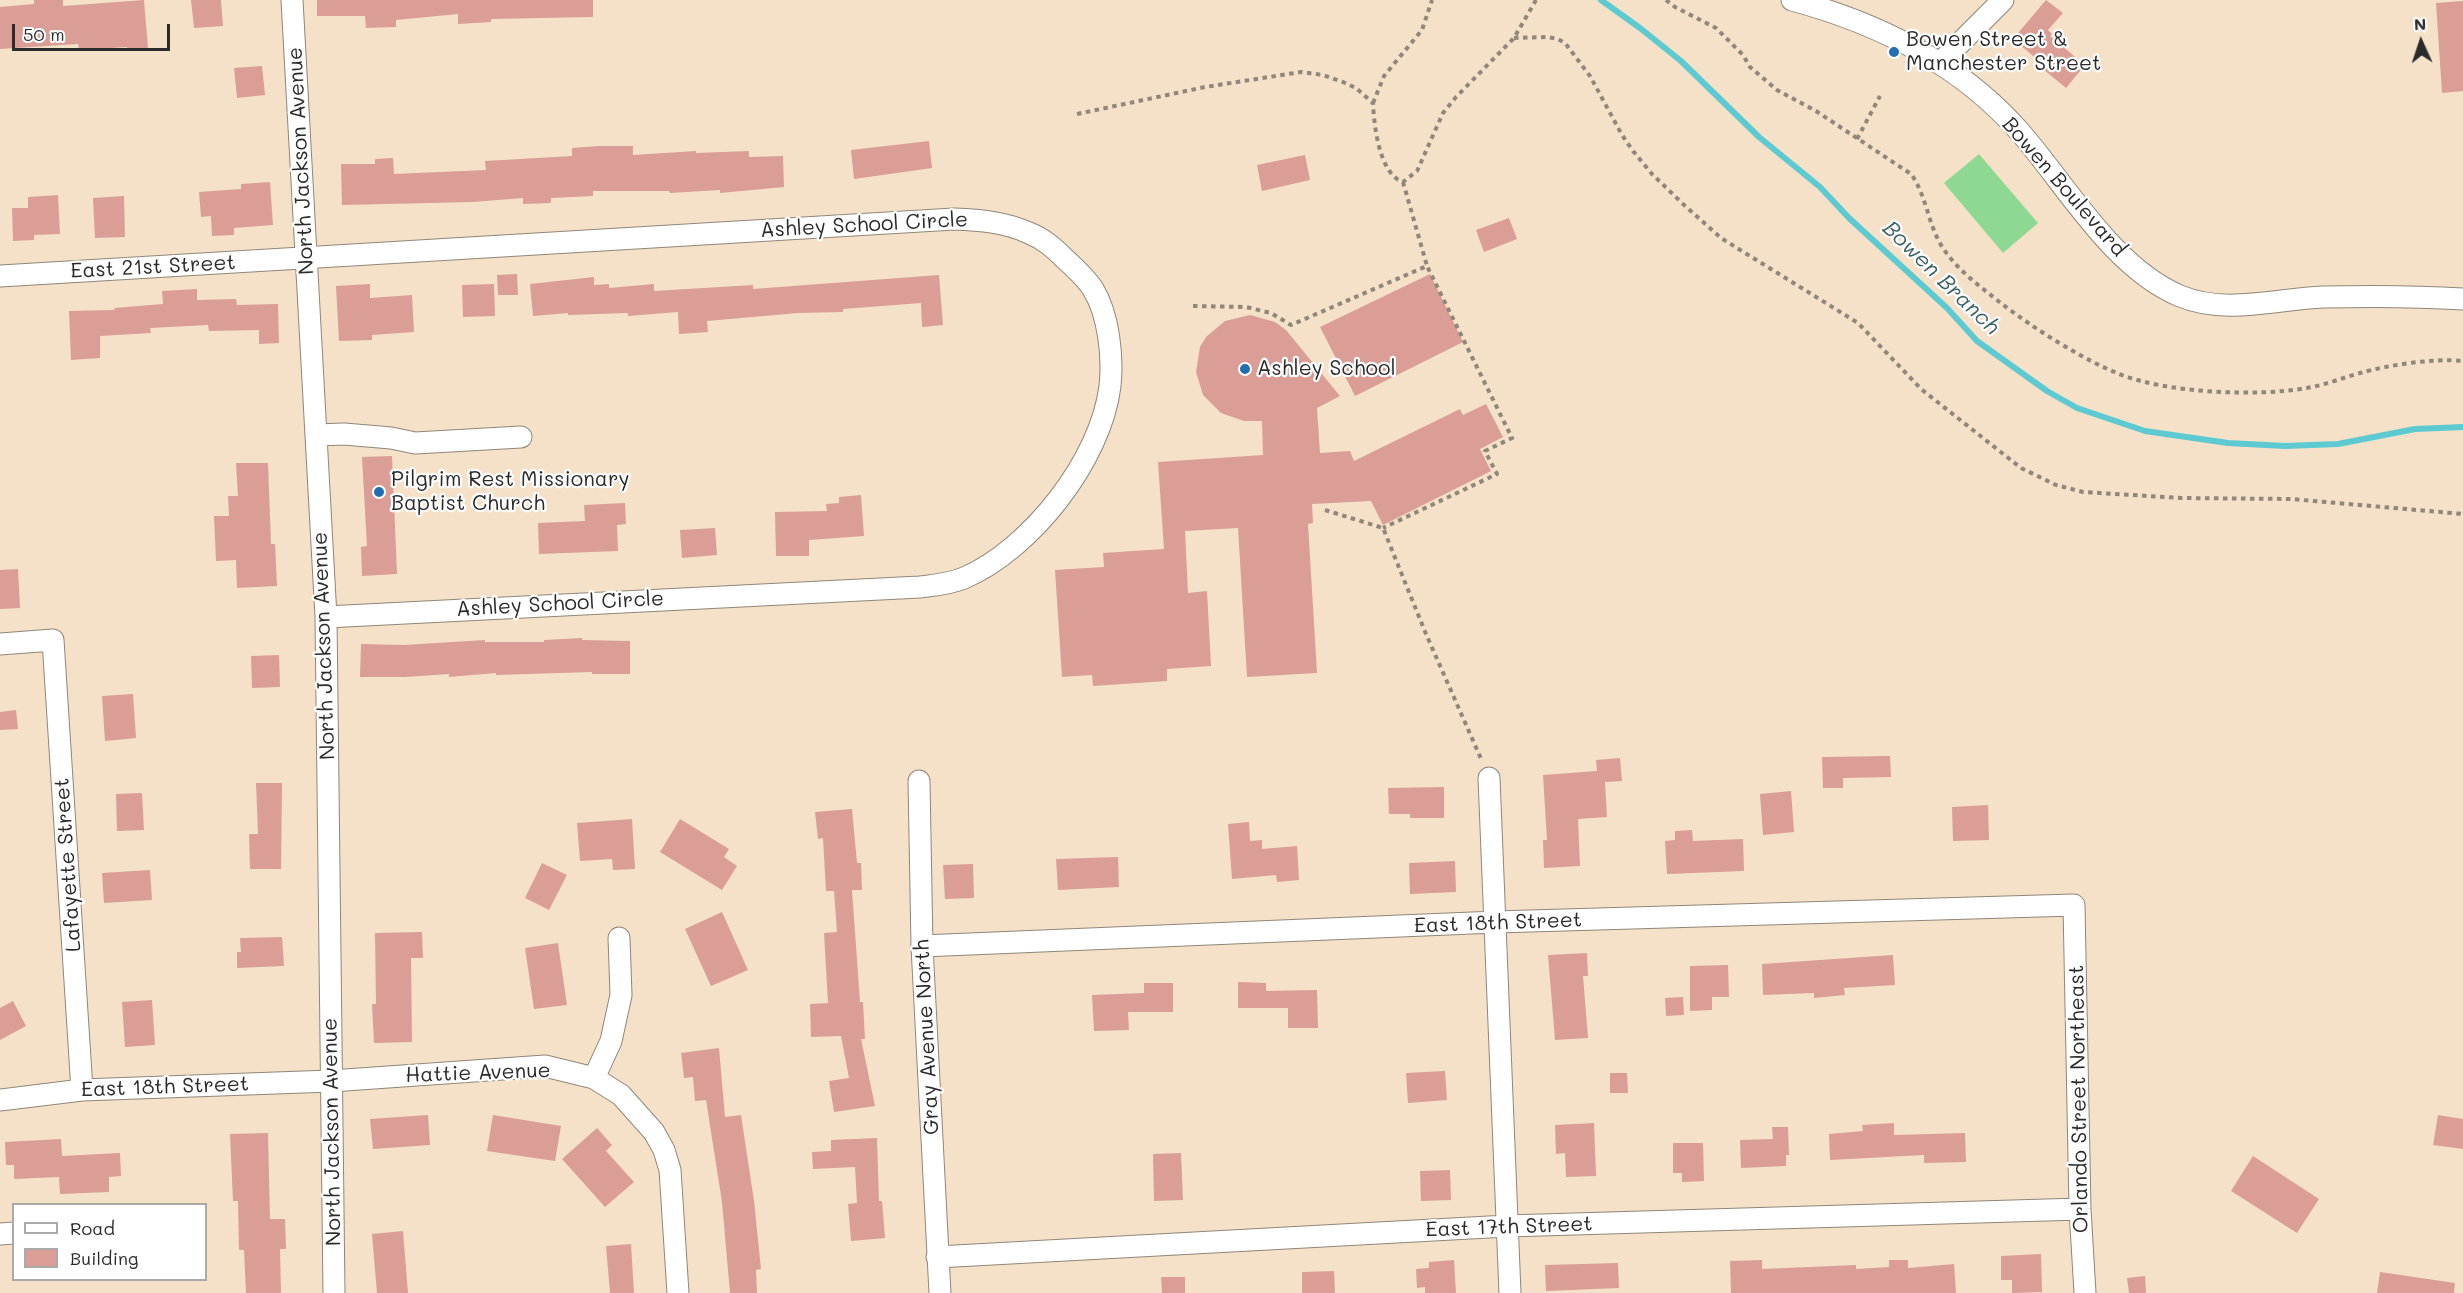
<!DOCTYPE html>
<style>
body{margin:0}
#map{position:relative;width:2463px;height:1293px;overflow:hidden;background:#f4e1c8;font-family:Mali,sans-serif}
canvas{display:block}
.legend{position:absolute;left:12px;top:1203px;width:195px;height:78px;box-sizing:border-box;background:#fff;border:2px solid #aaa;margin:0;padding:8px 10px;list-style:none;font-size:18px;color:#2b2b2b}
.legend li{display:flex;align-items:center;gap:12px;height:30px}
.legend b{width:30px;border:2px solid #aaa}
.north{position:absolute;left:2391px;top:12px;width:60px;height:60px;-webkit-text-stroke:4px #fff;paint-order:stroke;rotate:357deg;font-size:16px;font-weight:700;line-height:24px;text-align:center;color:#2b2b2b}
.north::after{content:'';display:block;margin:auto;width:21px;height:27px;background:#2b2b2b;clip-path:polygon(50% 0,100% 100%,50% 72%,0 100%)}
.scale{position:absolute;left:12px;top:24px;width:158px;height:27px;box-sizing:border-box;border:3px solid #2b2b2b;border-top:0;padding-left:8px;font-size:18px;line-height:21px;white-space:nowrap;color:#2b2b2b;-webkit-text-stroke:4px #fff;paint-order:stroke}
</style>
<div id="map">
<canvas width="2463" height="1293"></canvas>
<ul class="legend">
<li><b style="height:8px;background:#fff"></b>Road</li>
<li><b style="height:16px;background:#da9e97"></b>Building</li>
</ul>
<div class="north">N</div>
<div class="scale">50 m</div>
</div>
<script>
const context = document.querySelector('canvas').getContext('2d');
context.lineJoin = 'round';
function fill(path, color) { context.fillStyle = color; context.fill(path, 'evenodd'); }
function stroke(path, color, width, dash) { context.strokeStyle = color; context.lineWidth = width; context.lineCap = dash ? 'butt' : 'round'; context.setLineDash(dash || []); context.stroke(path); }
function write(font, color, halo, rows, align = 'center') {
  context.font = font + ' Mali,sans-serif'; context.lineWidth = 4.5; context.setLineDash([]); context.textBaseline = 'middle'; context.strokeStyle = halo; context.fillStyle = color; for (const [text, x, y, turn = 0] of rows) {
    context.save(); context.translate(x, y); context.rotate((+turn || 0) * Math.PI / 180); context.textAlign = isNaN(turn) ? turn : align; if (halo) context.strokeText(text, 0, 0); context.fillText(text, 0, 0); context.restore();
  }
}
const green = new Path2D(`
 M1979,154l59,69 -35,30 -59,-70z`);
const stream = new Path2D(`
 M1601,0l39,28 41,33 78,76 61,50 29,31 98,90 30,33 70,50 30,17 68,23 83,12 57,3 53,-2 77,-15 48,-2`);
const building = new Path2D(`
 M34,0h29v6l81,-6 4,48 -21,2v-3l-48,3 -1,-6 -78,5v-42l34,-3z
 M191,0h30l2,26 -29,2z
 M317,0h276v17l-102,2v3l-33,2v-10l-62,6v7l-30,1 -1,-12h-48z
 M2046,0l17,13 -15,17 4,4 -2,2 35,29 -19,23 -23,-19 2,-3 -32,-27z
 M2463,1v90l-21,2 -6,-90z
 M262,66l3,29 -28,3 -3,-30z
 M929,141l3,27 -78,11 -3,-29z
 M598,146h35v9l63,-4v2l53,-2v6l34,-1 1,31 -64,6v-3l-50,3 -1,-2h-76v5l-42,2v5l-28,1v-6l-50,4 -131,3 -1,-41h34v-5l18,-1 1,16 92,-4 -1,-9 87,-5v-8z
 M1305,155l5,25 -48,11 -5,-26z
 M270,182l3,43 -39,3v7l-22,1 -1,-20 -10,1 -2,-25 42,-3v-5z
 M58,195l2,39 -26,1v5l-21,1 -1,-33h16v-11z
 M124,196l1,41 -30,1 -2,-40z
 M1509,218l8,21 -33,13 -8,-22z
 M517,274l1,21h-20l-1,-20z
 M1430,274l33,68 -108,54 -35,-69z
 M939,275l4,50 -21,2 -1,-24 -78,6v3l-45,1 -91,8 1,11 -29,2 -1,-22 -50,4v-3l-60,2v-2l-35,3 -3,-32 64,-7v8l15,-1v4l45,-4v7l99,-6v4z
 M370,284v14l42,-3 2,37 -42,3v5l-33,1 -3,-55z
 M494,284l1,32 -32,1 -1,-32z
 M197,289v11l39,-1 1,6 41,-1 1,39 -20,1v-14l-50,1 -1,-6 -58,3 1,5 -51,3v22l-29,2 -2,-49 46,-1 -1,-2 49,-4 -1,-13z
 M1250,315l25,7 11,8 54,66 -23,12 3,45 30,-2 4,10 106,-52 3,6 23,-11 17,33 -23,12 11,22 -108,54 -12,-24 -59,3 1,19 -5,1 9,149 -70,4 -9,-149 -53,3 3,62 19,-2 4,75 -44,3v12l-74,5 -1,-11 -30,2 -7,-107 49,-3 -1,-14 61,-4 -6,-87 105,-7 -1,-34h-18l-23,-8 -18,-18 -7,-23 4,-25 6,-10 19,-16z
 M392,456l5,118 -35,2 -1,-29 6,-1 -5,-89z
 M236,463h32l3,81h4l2,42 -40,2 -1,-28 -20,1 -2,-45h15l-1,-20h10z
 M861,495l3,41 -55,4v16h-33l-1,-44 52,-1 -1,-7 13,-1v-6z
 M625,503l1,21 -9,1 1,26 -79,3 -1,-31 47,-2 -1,-16z
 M715,528l2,27 -35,3 -2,-28z
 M18,569l2,39 -20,1v-39z
 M582,638v2l48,1v33h-38v-2l-96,3v-2l-47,4v-3l-44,3h-45l1,-33 43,1 81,-5v2h59v-2z
 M279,655l1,32 -28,1 -1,-32z
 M133,694l3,44 -31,3 -3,-45z
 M16,710l2,19 -18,1v-18z
 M1890,756l1,21 -48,1v10h-20l-1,-31z
 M1620,758l2,23 -17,1 2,35 -29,2 2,47 -36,2 -1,-28h4l-4,-65 54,-4 -1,-11z
 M256,783h26l-1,86h-31l-1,-35h9z
 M1444,787v31h-34v-4h-21l-1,-26z
 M1791,791l3,41 -31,3 -3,-41z
 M142,793l2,37 -27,1 -1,-37z
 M1988,805l1,35 -36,1 -1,-34z
 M852,809l5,54h4l1,27h-10l8,112h3l2,37h-4l14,67 -41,6 -5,-31 20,-3 -8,-42 -30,1 -1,-33 18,-1 -4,-70 13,-1 -3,-41h-8l-3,-53 -5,1 -3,-27z
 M632,819l3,50 -22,1 -1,-11 -32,2 -3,-38z
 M680,819l49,30 -5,8 13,9 -15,24 -62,-38z
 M1249,822l1,19 12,-1v9l35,-3 2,34 -22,2 -1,-7 -44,4 -4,-55z
 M1692,830l1,11 50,-2 1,32 -77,3 -2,-33 10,-1v-9z
 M1118,857l1,30 -61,3 -2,-31z
 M1455,861l1,31 -46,2 -1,-31z
 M542,863l25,12 -18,35 -24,-12z
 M973,864l1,34 -29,1 -2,-34z
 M150,870l2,30 -48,3 -2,-30z
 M722,912l26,58 -37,16 -26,-57z
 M422,932l1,26h-12l1,84 -38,1 -2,-39h4l-1,-71z
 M282,937l2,29 -47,2v-16h4l-1,-14z
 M558,943l9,62 -33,4 -9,-61z
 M1587,953l1,23h-5l5,62 -33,2 -7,-85z
 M1893,955l2,30 -51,3 1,7 -31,3v-5l-51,2 -1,-31z
 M1728,965l1,32h-17v13l-22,1v-45z
 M1238,982l28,1v8l51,-1 1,38h-30v-20h-50z
 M1144,983h29v29h-45l1,18 -35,1 -2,-36 52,-2z
 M1683,997l1,18 -18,1 -1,-18z
 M152,1000l3,45 -30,2 -3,-45z
 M13,1001l13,25 -26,14v-32z
 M719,1048l6,69 16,-2 13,86 7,68 -5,1 1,23h-27l-8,-91 -16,-102 -11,1 -2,-24 -9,1 -3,-25z
 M1445,1071l2,29 -39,3 -2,-30z
 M1610,1073h17l1,20h-18z
 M428,1115l2,30 -57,4 -3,-30z
 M493,1115l68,11 -6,35 -68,-10z
 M2438,1115l25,4v30l-30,-4z
 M1594,1123l2,53 -30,1 -1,-24 -9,1 -1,-29z
 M1894,1123v12l71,-2 1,29 -42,1v-8l-94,5 -1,-26 34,-3 -1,-6z
 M1772,1127h16l1,28h-3v11l-45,2 -1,-28 33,-1z
 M597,1128l15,17 -6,6 28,31 -29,25 -43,-48z
 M268,1133l2,86h15l1,30h-6l1,44h-35l-2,-43h-5l-1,-49h-5l-3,-67z
 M877,1138l2,63h3l3,37 -34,3 -3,-37 9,-1 -2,-36 -42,2 -1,-17 19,-1v-11z
 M61,1139l1,17 58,-3 1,23 -12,1v15l-49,2 -1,-17 -45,2v-14h-8l-1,-23z
 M1673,1143h30l1,38 -22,1v-9h-9z
 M1181,1153l2,47 -29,1 -1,-47z
 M2253,1156l66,43 -22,34 -66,-42z
 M1450,1170l1,30 -30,1 -1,-30z
 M403,1231l5,62h-31l-5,-59z
 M631,1244l3,49h-24l-4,-47z
 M2041,1254l1,38 -30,1v-13h-11v-24z
 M1454,1260l2,33h-31v-6l-8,1 -1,-19 13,-1v-6z
 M1762,1260v9l94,-4v4l33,-2v-7h19v8l46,-4 2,29h-225l-1,-32z
 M1618,1263l1,25 -73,3 -1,-26z
 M1334,1271l1,22h-33v-21z
 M2380,1272l75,11 -1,10h-77z
 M2145,1276l1,17h-17l-2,-15z
 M1161,1277h24v16h-23z`);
const path = new Path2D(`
 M1666,0l9,7 41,21 27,27 7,12 27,23 39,21 95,63c16,22 17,52 32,74 15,23 38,39 59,56 33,25 78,54 117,70 48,19 137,23 188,14 18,-3 35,-10 53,-15 28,-8 74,-15 103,-12
 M1514,38l33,-1 11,2 7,4 25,33 32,59 11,16 19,23 31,30 38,34 137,85 63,66 100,79 35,17 27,7 98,6 110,1 172,15
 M1373,103l11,-27 38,-46 10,-30
 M1077,114l128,-27 96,-15 22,3 20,7 13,6 17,15c1,22 6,71 30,79l14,-11 26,-58 13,-16 58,-59 22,-38
 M1857,139l23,-43
 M1403,182l24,84
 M1193,306l53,1 25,6 20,12 136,-59 85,172 -27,13 12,23 -114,54
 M1325,510l58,18 43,106 56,127`);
const minor = new Path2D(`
 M292,0l34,617 8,676
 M1792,0c86,23 168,64 228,132 47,54 93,136 160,164 46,19 95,3 143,1 47,-1 93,-1 140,2
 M1940,63l63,-63
 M0,276l954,-57c26,1 51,3 75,14 15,6 25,15 36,26 10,9 21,19 28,30 16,26 20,68 17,97 -9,74 -79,163 -146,192 -14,6 -29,7 -44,9l-594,30
 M316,435l28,-1 47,4 24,5 106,-6
 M0,644l53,-4 29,450
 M1489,778l21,515
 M919,781l3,165 18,347
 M922,946l574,-24 578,-17 6,304 5,84
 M594,1078l17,-37 10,-46 -2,-57
 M0,1100l82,-10 249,-9 214,-15 49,12 27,17 33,37 10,18 6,20 8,123
 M0,1234l14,-1
 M937,1257l570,-31 573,-17`);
const markers = [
 [1894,52,6,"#1f6fb2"],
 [1245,369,6,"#1f6fb2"],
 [379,492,6,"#1f6fb2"]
];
const poiNames = [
 ["Bowen Street &",1906,40],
 ["Manchester Street",1906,64],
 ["Ashley School",1257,369],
 ["Pilgrim Rest Missionary",391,480],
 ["Baptist Church",391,504]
];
const streetNames = [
 ["North Jackson Avenue",301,161,-93],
 ["Bowen Boulevard",2064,187,49],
 ["Ashley School Circle",864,225,-3],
 ["East 21st Street",153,267,-3],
 ["Ashley School Circle",560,604,-3],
 ["North Jackson Avenue",324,646,-92],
 ["Lafayette Street",68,865,-94],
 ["East 18th Street",1498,923,-2],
 ["Gray Avenue North",927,1037,-93],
 ["Hattie Avenue",478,1073,-2],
 ["East 18th Street",165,1087,-2],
 ["Orlando Street Northeast",2079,1099,-91],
 ["North Jackson Avenue",332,1132,-91],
 ["East 17th Street",1509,1227,-2]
];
const waterNames = [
 ["Bowen Branch",1941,278,44]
];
fill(green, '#8ed894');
stroke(stream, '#5dcad2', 6);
fill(building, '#da9e97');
stroke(minor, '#90867a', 23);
stroke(path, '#90867a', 4, [4.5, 4.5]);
stroke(minor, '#fff', 21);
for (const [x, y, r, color] of markers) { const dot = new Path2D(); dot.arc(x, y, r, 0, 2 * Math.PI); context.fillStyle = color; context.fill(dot); stroke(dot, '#fff', 2); }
write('21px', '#2b2b2b', '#fff', poiNames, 'left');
write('21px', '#2b2b2b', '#fff', streetNames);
write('italic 22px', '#3c6365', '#fff', waterNames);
</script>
